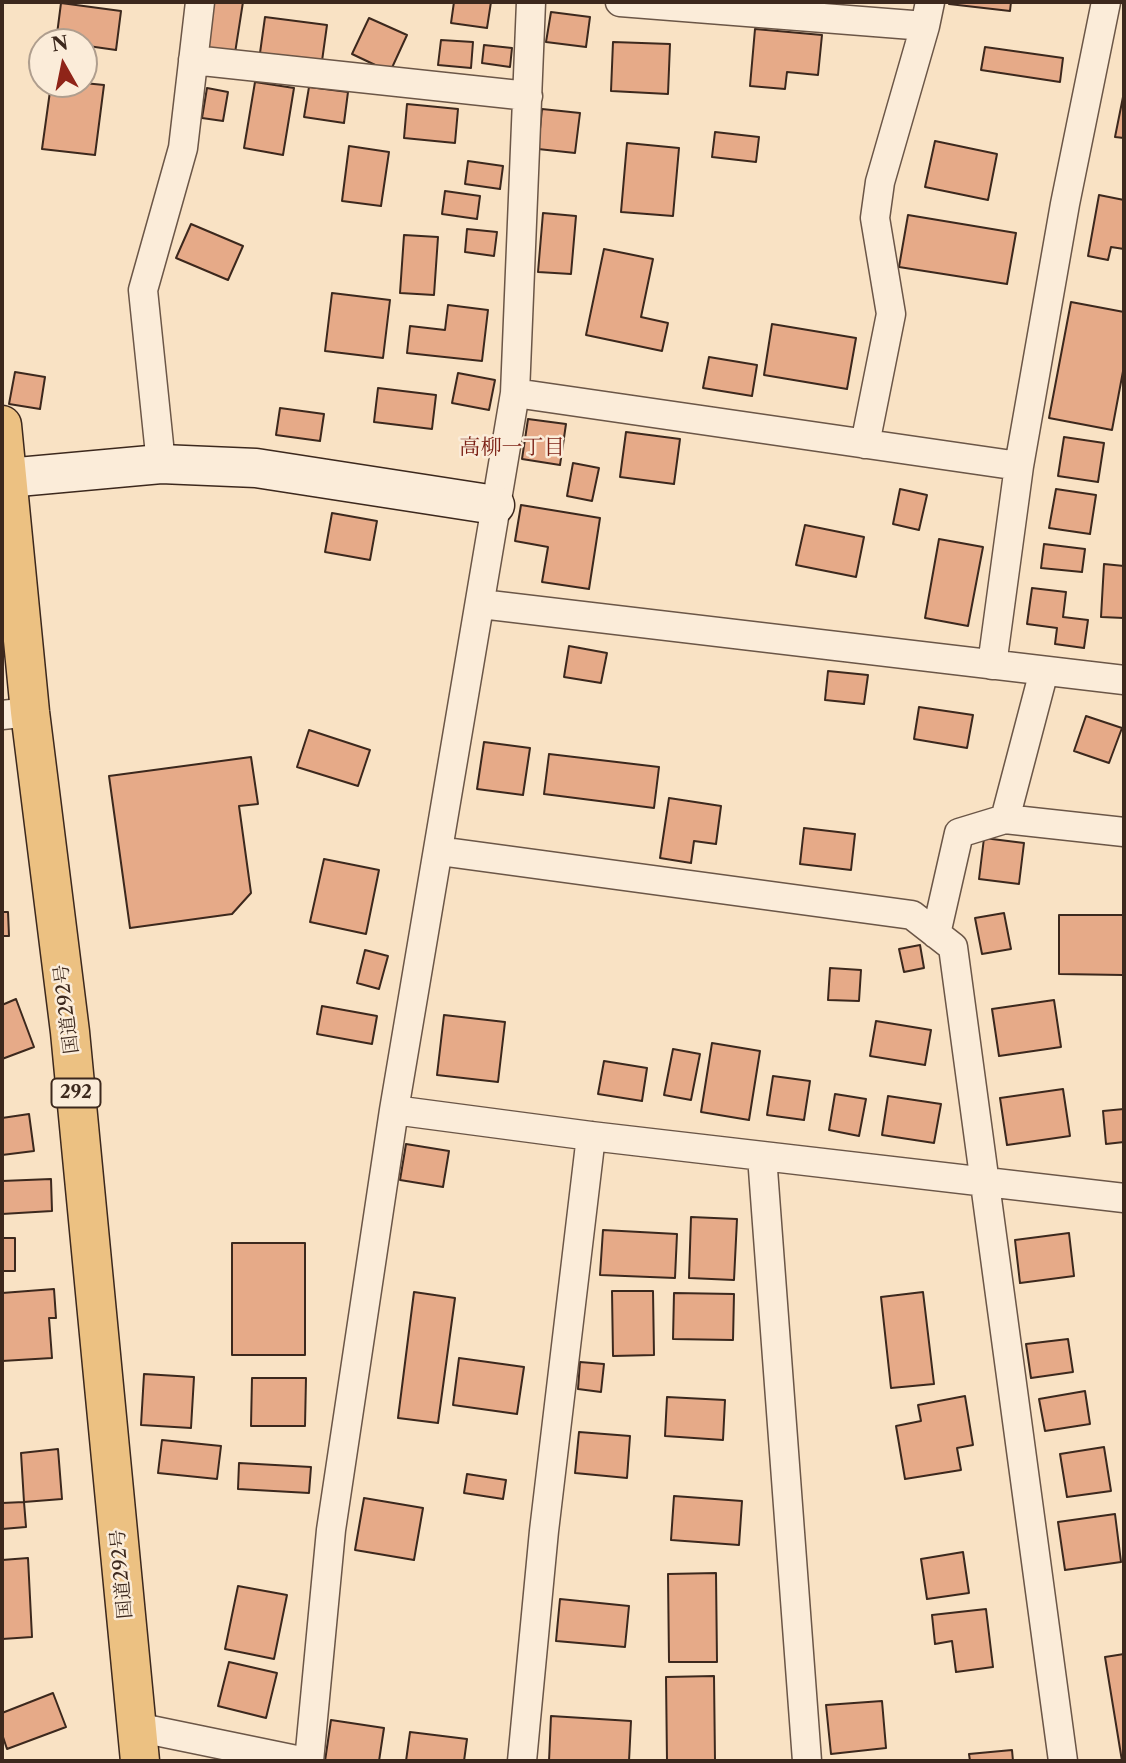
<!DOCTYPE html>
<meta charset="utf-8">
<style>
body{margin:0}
#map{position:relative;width:1126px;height:1763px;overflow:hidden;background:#f9e2c4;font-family:"Libre Caslon Text",serif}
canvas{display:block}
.frame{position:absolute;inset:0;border:4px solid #3c281d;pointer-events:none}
.north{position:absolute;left:28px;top:28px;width:70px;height:70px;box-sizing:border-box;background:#fbecd9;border:2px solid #af9e8e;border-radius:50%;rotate:351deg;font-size:19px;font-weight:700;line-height:28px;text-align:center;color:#3c281d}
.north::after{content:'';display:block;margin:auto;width:24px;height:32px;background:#8f2418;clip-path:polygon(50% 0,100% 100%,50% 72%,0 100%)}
</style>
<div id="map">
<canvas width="1126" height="1763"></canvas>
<div class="frame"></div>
<div class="north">N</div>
</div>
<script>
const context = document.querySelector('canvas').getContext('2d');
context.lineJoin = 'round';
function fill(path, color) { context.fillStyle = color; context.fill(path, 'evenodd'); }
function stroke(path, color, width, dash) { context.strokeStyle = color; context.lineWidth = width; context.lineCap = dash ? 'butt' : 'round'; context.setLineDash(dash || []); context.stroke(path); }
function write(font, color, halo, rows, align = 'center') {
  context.font = font + ' "Libre Caslon Text","Noto Serif JP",serif'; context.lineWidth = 5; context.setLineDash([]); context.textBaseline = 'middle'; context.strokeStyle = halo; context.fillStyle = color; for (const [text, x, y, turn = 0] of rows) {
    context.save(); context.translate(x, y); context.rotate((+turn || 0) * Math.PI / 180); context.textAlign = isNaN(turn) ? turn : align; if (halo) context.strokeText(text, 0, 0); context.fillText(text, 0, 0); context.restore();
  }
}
const building = new Path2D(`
 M210,2h33l-8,51 -32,-5z
 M454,2h37l-4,26 -36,-5z
 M949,2h62l-1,9 -61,-7z
 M61,3l60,8 -5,39 -28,-4 -4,32v-36h-28z
 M551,12l39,5 -4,30 -40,-5z
 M265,17l62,8 -5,36 -62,-8z
 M369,18l38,17 -17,37 -38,-18z
 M755,29l67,6 -4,40 -31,-3 -2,17 -35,-3z
 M441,40l32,2 -2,26 -33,-3z
 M613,42l57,2 -2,50 -57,-3z
 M484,45l28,3 -2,19 -28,-4z
 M985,47l78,11 -3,24 -79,-12z
 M255,82l39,6 -11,67 -39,-7z
 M84,83l20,2 -9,70 -53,-6 9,-65h33z
 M309,87l39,5 -4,31 -40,-6z
 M207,88l21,4 -5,29 -21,-3z
 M1124,92v46l-9,-1z
 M407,104l51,5 -3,34 -51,-5z
 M542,109l38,4 -5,40 -37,-4z
 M715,132l44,5 -3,25 -44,-5z
 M935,141l62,13 -9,46 -63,-13z
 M627,143l52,5 -6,68 -52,-4z
 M349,146l40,6 -8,54 -39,-5z
 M468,161l35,5 -3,23 -35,-5z
 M445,191l35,5 -3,23 -35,-5z
 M1099,195l25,5v49l-13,-2 -3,13 -20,-4z
 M543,213l33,3 -5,58 -33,-2z
 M908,215l108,18 -9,51 -108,-17z
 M191,224l52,22 -15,34 -52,-22z
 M467,229l30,3 -3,24 -29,-4z
 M404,235l34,2 -4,58 -34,-2z
 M604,249l49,10 -12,58 27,6 -6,28 -76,-16z
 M332,293l58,7 -7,58 -58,-7z
 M1071,302l53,10v54l-12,64 -63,-12z
 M448,305l40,5 -6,51 -75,-8 3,-27 35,4z
 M772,324l84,14 -9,51 -83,-14z
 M709,357l48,8 -5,31 -49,-8z
 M15,372l30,5 -5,32 -31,-5z
 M458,373l37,7 -6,30 -37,-7z
 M378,388l58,7 -4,34 -58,-7z
 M280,408l44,6 -4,27 -44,-6z
 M528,419l38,5 -6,41 -38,-6z
 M626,432l54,7 -6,45 -54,-7z
 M1064,437l40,6 -6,39 -40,-6z
 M573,463l26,5 -7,33 -25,-5z
 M900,489l27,6 -8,35 -26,-6z
 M1056,489l40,6 -6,39 -41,-6z
 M521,505l79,13 -11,71 -47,-7 6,-35 -33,-6z
 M332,513l45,8 -7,39 -45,-8z
 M805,525l59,12 -8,40 -60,-12z
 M939,539l44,8 -15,79 -43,-8z
 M1044,544l41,5 -3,23 -41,-4z
 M1104,564l20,2v52l-23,-1z
 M1032,588l34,4 -3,25 25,3 -4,28 -29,-4 2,-16 -30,-4z
 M569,646l38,7 -6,30 -37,-6z
 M828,671l40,4 -4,29 -39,-4z
 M919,707l54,8 -6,33 -53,-9z
 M1086,716l36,12 -13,35 -35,-12z
 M309,730l61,20 -12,36 -61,-19z
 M484,742l46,6 -7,47 -46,-6z
 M549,754l110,13 -5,41 -110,-14z
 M251,757l7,47 -19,2 12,87 -19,21 -102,14 -21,-152z
 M669,798l52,8 -5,38 -22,-3 -3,22 -31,-5z
 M804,828l51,6 -4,36 -51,-6z
 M984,838l40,5 -5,41 -40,-5z
 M324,859l55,11 -13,64 -56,-12z
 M2,912h6l1,24h-7z
 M1004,913l7,36 -29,5 -7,-36z
 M1059,915h65l-1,60 -64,-1z
 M920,945l4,23 -20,4 -5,-23z
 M365,950l23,6 -9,33 -22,-6z
 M830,968l31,2 -2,31 -31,-1z
 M16,999l18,48 -32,12v-54z
 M1054,1000l7,47 -62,9 -7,-47z
 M322,1006l55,10 -5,28 -55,-10z
 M444,1015l61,7 -7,60 -61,-7z
 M876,1021l55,9 -6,35 -55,-9z
 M712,1043l48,8 -11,69 -48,-8z
 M673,1049l27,5 -9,46 -27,-5z
 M604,1061l43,7 -5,33 -44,-7z
 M773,1076l37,5 -6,39 -37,-5z
 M1063,1089l7,47 -63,9 -7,-47z
 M835,1094l31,5 -7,37 -30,-6z
 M888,1096l53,8 -7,39 -52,-8z
 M1124,1109v33l-18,2 -3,-33z
 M29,1114l5,37 -32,4v-37z
 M406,1144l43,7 -6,36 -43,-7z
 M2,1177v4l49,-2 1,32 -50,3z
 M691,1217l46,2 -3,61 -45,-2z
 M603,1230l74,4 -2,44 -75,-3z
 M1069,1233l5,43 -54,7 -5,-43z
 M2,1238h13v33h-13z
 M232,1243h73v112h-73z
 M54,1289l2,29h-7l3,40 -50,3v-68z
 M612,1291h41l1,64 -41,1z
 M414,1292l41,6 -17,125 -40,-5z
 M923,1292l11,92 -43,4 -10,-91z
 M674,1293l60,1 -1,46 -60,-1z
 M1068,1339l5,33 -42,6 -5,-34z
 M459,1358l65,9 -7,47 -64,-9z
 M580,1362l24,2 -3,28 -23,-3z
 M144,1374l50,3 -3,51 -50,-3z
 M252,1378h54l-1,48h-54z
 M1085,1391l5,33 -45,7 -6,-32z
 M965,1396l8,49 -16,3 4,22 -56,9 -9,-53 25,-5 -3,-16z
 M667,1397l58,3 -2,40 -58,-4z
 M579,1432l51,4 -3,42 -52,-5z
 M162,1440l59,6 -4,33 -59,-6z
 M1104,1447l7,44 -44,6 -7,-43z
 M58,1449l4,50 -38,3 -3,-49z
 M239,1463l72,4 -2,26 -71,-4z
 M467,1474l39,6 -3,19 -39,-6z
 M674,1496l68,5 -3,44 -68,-5z
 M364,1498l59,10 -9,52 -59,-10z
 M24,1502l2,25 -24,2v-26z
 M1115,1514l6,48 -56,8 -7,-48z
 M963,1552l6,41 -42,6 -6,-40z
 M28,1558l4,79 -30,2v-79z
 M716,1573l1,89h-48l-1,-88z
 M238,1586l49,9 -13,64 -49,-10z
 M560,1599l69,7 -4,41 -69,-6z
 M986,1609l7,58 -37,5 -4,-31 -17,3 -3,-29z
 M1124,1654v107h-2l-17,-104z
 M229,1662l48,11 -11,45 -48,-12z
 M714,1676l1,85h-48l-1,-84z
 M53,1693l13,34 -59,22 -5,-15v-21z
 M882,1701l4,47 -55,6 -5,-49z
 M551,1716l80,5 -2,40h-80z
 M331,1720l53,8 -5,33h-54z
 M410,1732l57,7 -3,22h-58z
 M1012,1750l1,11h-43l-1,-7z`);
const street = new Path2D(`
 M620,2l305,24
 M193,60l335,36
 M515,393l504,73
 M865,444l26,-130 -16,-96 5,-36 45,-156 5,-24
 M161,464l-18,-174 40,-142 17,-146
 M481,604l643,76
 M992,665l27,-199 46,-262 41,-202
 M2,715l28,-3
 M1005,819l119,13
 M439,851l473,64 41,32 110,814
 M936,934l23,-101 46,-14 39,-148
 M394,1110l197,26 533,62
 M762,1156l45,605
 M136,1727l165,34
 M309,1761l22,-231 63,-420 121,-717 16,-391
 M522,1761l22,-230 47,-395`);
const secondary = new Path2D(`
 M7,478l154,-14 95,4 239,37`);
const highway = new Path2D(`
 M2,425l28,287 40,320 70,729`);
const shields = [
 [76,1093,49]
];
const shieldNames = [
 ["292",76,1093]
];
const streetNames = [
 ["国道292号",67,1009,-97],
 ["国道292号",122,1574,-95]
];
const neighbourhoodNames = [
 ["高柳一丁目",512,448]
];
fill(building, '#e6aa88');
stroke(building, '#3c281d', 2);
stroke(street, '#6b5647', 31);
stroke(secondary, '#3c281d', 41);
stroke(highway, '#3c281d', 41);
stroke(street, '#fbecd9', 28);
stroke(secondary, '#fbecd9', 38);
stroke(highway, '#ecc182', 38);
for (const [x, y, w] of shields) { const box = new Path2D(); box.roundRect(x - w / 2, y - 14.5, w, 29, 5); context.fillStyle = '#fbecd9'; context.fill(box); stroke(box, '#3c281d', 2); }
write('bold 18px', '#3c281d', null, shieldNames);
write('19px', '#3c281d', '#fbecd9', streetNames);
write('21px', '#7a1f14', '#fbecd9', neighbourhoodNames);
</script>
